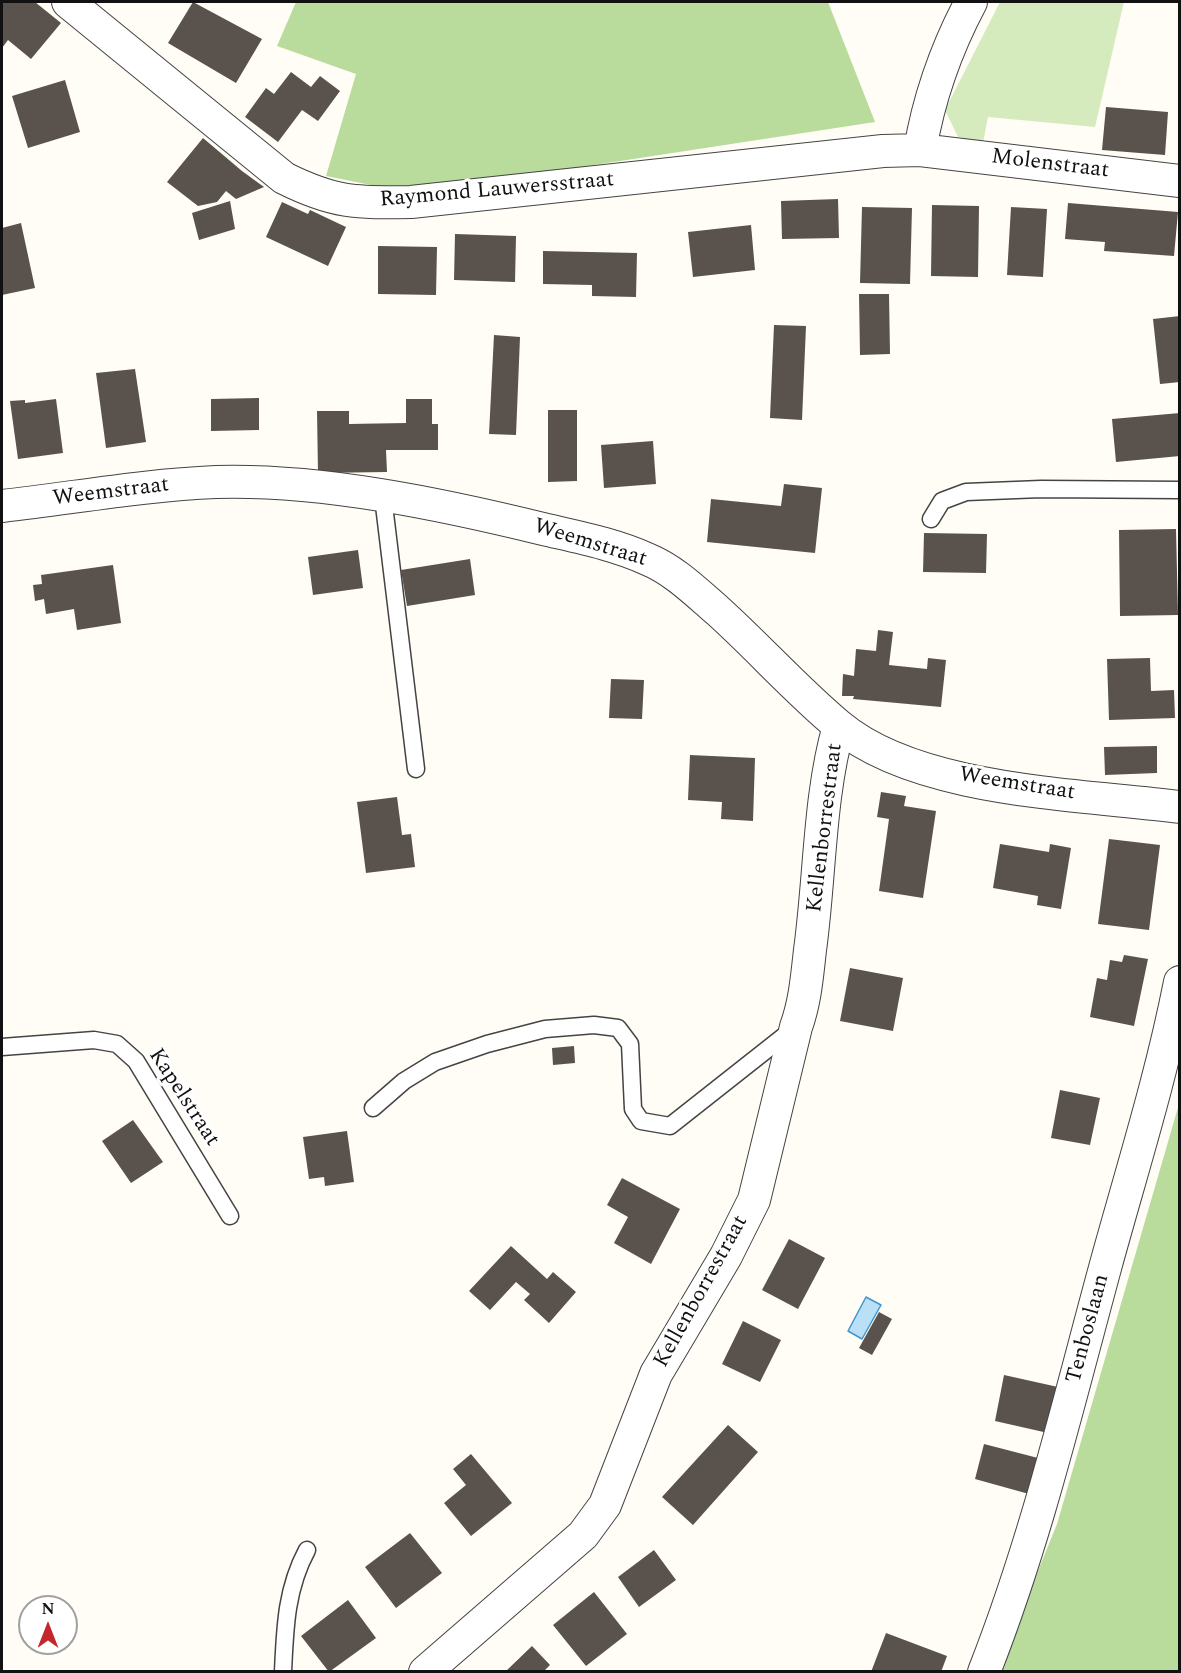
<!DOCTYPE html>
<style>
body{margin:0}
#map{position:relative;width:1181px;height:1673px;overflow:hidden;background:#fffdf5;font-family:Spectral,serif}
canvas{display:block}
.frame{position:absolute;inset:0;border:3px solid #111;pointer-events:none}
.north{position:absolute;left:18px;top:1595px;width:60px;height:60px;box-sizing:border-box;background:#fff;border:2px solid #a0a0a0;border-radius:50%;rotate:0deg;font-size:16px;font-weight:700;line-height:24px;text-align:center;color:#111}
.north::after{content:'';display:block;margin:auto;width:21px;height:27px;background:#c4262e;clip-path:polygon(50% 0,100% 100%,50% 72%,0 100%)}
</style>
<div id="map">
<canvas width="1181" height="1673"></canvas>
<div class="frame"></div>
<div class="north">N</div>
</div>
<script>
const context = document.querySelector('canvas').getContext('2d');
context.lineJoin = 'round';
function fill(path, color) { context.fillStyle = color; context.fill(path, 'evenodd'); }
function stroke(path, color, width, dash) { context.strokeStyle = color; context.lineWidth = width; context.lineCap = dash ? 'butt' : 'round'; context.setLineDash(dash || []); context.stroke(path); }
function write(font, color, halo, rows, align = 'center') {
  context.font = font + ' Spectral,serif'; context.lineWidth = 6; context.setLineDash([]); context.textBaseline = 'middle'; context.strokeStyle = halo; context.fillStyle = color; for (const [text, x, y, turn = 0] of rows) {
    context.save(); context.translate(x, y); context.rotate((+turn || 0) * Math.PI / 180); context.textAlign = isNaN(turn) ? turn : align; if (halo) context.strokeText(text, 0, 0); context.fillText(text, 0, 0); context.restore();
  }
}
const green = new Path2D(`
 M1000,2h124l-29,125 -107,-10 -5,26 -25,-6 -13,-27z`);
const forest = new Path2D(`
 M296,2h532l47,120 -464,71 -85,-17 30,-102 -79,-28z
 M1179,1104v567l-182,1 60,-148z`);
const water = new Path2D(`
 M866,1297l15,8 -19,34 -14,-8z`);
const building = new Path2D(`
 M2,2h33l26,21 -30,36 -23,-19 -6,8z
 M193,2l69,37 -26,44 -68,-40z
 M291,72l20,15 9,-11 20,15 -22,30 -16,-11 -24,32 -33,-25 21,-29 8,6z
 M65,80l15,52 -52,16 -16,-52z
 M1106,107l62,5 -3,43 -63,-5z
 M203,138l39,33 22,16 -28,12 -10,-8 -9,11 -19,4 -31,-24z
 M838,199l1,39 -57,1 -1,-38z
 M230,201l5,28 -36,11 -7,-27z
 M282,202l26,12 2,-4 36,17 -18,39 -62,-29z
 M1068,203l110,9 -4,44 -70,-5 1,-9 -40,-3z
 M932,205l47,1 -1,71 -47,-1z
 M862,207l50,1 -2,76 -50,-1z
 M1011,207l36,2 -4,68 -36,-2z
 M21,223l14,65 -33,7v-67z
 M751,225l4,45 -62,7 -5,-45z
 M455,234l61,2 -1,46 -61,-2z
 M378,246l59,1 -1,48 -58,-1z
 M543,251l94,2 -1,44 -44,-1v-11l-49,-1z
 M859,294h30l1,60 -30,1z
 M1180,316v66l-20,2 -7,-65z
 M774,325l32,1 -4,94 -32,-2z
 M494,335l26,2 -4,98 -27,-1z
 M135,369l11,73 -40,6 -10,-75z
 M259,398v32l-48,1v-32z
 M56,399l7,54 -45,6 -8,-58 15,-1v3z
 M406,399h26v25h6v26h-52l1,22 -69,1 -1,-62h32v13l57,-1z
 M548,410h29v71l-29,1z
 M1180,413v43l-64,6 -4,-43z
 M653,441l3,43 -52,4 -3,-43z
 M784,484l38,4 -7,65 -108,-11 4,-43 70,7z
 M1176,529l2,86 -58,1 -1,-86z
 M924,533l63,1 -1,39 -63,-1z
 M358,550l5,38 -50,7 -5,-38z
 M470,559l5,36 -68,11 -6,-36z
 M113,565l8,58 -44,7 -3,-21 -28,5 -2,-15 -9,2 -2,-16 9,-1 -1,-9z
 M878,630l15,2 -4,33 38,4 1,-11 18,2 -5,47 -88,-8 1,-3h-12l1,-22 11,2 2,-27 20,2z
 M1150,658l1,33 23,-1 1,28 -66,2 -2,-61z
 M611,679l33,1 -2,39 -33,-1z
 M1157,746v27l-52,2 -1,-28z
 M690,755l65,3 -2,63 -32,-2 1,-17 -34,-2z
 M881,792l25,4 -2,10 32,5 -13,87 -44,-7 10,-72 -12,-2z
 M397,797l5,38 9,-1 4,33 -49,6 -9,-71z
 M1109,839l51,6 -11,85 -51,-6z
 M1000,844l49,8 1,-8 21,4 -10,61 -24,-4 1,-9 -45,-8z
 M1124,955l24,4 -14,67 -44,-9 7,-39 10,2 3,-20 12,2z
 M850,968l53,10 -10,53 -53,-10z
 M574,1046l1,17 -22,2 -1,-17z
 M1060,1090l40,8 -10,47 -39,-7z
 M133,1120l30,42 -32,21 -29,-42z
 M347,1131l7,51 -29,4 -1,-9 -15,2 -6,-42z
 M622,1178l58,31 -29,55 -37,-21 14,-26 -21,-12z
 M789,1239l36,19 -27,51 -36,-19z
 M511,1246l36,33 6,-7 23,20 -27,31 -25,-23 6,-6 -14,-12 -26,28 -21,-19z
 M879,1312l13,7 -20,36 -13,-7z
 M743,1321l38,19 -21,42 -38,-18z
 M1004,1375l54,12 -10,46 -53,-12z
 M728,1425l30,27 -65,73 -31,-28z
 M984,1444l54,14 -9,36 -54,-15z
 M471,1454l41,49 -41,33 -27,-33 22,-18 -13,-16z
 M410,1533l32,40 -46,35 -31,-41z
 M654,1550l22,30 -37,27 -21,-30z
 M594,1592l33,42 -41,32 -33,-41z
 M348,1600l28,38 -47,34 -28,-36z
 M886,1633l61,23 -6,16h-70z
 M532,1646l18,19 -7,7h-38z`);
const lane = new Path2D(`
 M383,497l33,272
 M931,519l11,-18 24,-9 75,-3 139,1
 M2,1047l92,-7 23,4 19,17 94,155
 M373,1108l31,-27 31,-19 52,-18 58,-15 49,-4 24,3 12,16 3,65 8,12 29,5 123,-97
 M283,1672c2,-44 3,-83 24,-122`);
const street = new Path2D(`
 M68,2l216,176c50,25 72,25 127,24l472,-51 37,-1 260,31
 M920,150c9,-53 26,-101 51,-148
 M2,506c71,-8 142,-21 214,-24 105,-3 225,22 327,47 34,8 71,15 104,30 27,11 49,33 71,52 41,37 78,79 120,114 79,67 241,69 342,82
 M425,1672l158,-137 22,-30 51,-131 70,-118 28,-56 42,-173c9,-25 11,-50 14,-77 10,-72 9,-155 29,-224
 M984,1672c52,-132 84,-268 121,-404 26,-95 56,-189 75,-286`);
const streetNames = [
 ["Molenstraat",1050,165,7],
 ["Raymond Lauwersstraat",497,191,-5],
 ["Weemstraat",111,493,-7],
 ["Weemstraat",590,544,17],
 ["Weemstraat",1017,785,9],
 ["Kellenborrestraat",826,828,-83],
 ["Kapelstraat",183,1098,57],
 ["Kellenborrestraat",702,1292,-61],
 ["Tenboslaan",1089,1329,-75]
];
fill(green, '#d5ebbd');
fill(forest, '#b9dc9c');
fill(water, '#b9e0f7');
stroke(water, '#3f96cf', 1.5);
fill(building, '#5a524d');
stroke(lane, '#444', 19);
stroke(street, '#444', 34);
stroke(lane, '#fff', 16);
stroke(street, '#fff', 32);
write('22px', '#111', '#fff', streetNames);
</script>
